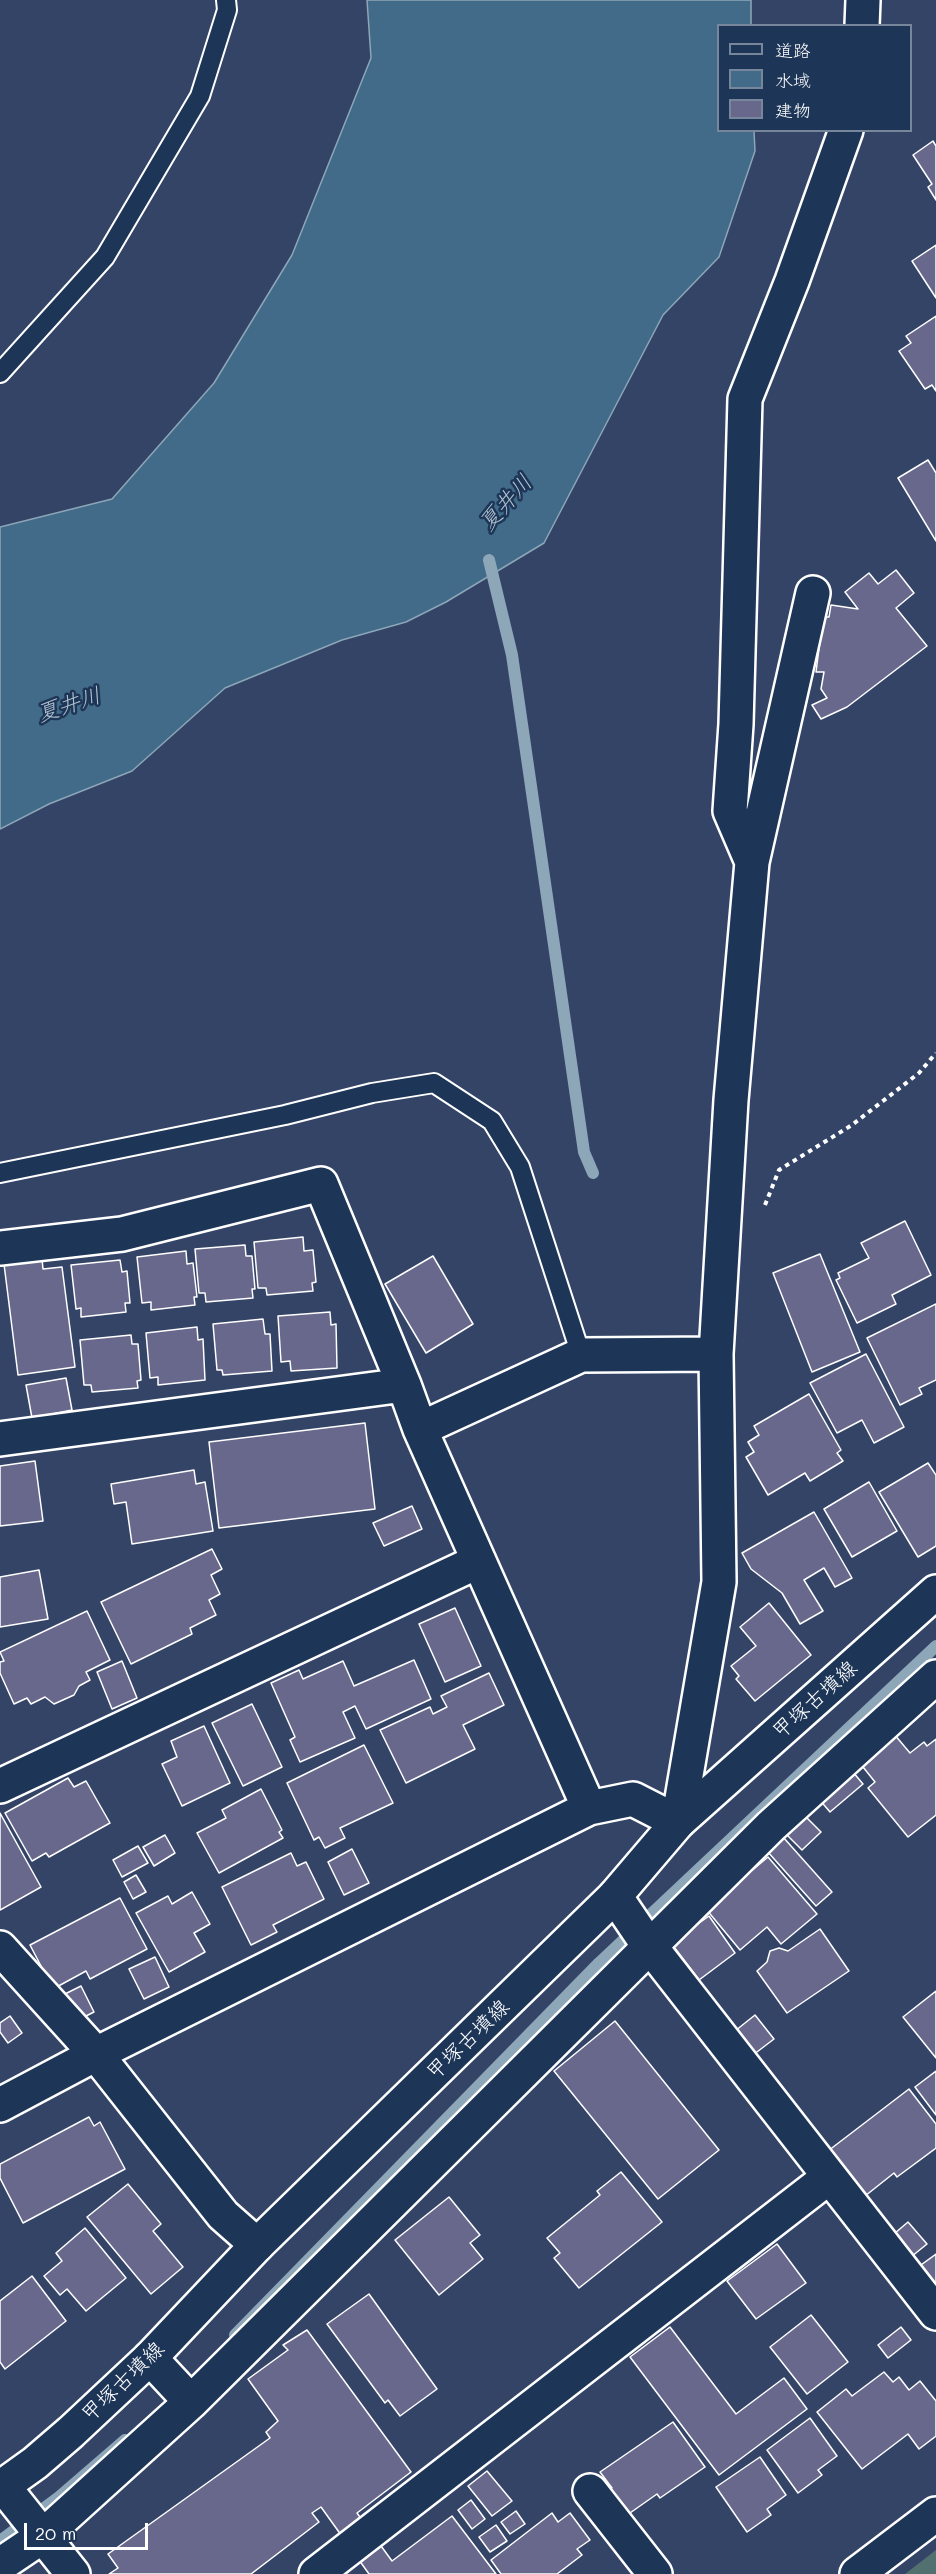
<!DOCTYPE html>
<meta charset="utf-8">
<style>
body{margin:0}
#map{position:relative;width:936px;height:2574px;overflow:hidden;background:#344467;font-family:Mali,"Klee One",sans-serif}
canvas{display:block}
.legend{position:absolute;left:717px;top:24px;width:195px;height:108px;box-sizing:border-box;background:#1d3557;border:2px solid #77869a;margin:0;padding:8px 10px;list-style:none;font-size:18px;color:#fff}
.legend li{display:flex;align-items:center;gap:12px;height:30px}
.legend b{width:30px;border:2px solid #77869a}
.scale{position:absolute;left:24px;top:2523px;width:124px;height:27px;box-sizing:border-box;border:3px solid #fff;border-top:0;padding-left:8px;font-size:18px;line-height:21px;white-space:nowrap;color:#fff;-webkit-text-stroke:4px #1d3557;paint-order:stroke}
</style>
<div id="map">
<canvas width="936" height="2574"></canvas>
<ul class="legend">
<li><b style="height:8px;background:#1d3557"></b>道路</li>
<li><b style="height:16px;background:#416b89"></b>水域</li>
<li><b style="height:16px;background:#68688c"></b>建物</li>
</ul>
<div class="scale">20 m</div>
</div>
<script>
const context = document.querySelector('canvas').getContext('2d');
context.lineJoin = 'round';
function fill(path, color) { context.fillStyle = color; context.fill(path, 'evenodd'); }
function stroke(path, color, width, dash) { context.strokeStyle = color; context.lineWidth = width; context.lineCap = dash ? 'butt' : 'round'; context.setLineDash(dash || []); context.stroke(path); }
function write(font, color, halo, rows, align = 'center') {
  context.font = font + ' Mali,"Klee One",sans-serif'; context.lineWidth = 5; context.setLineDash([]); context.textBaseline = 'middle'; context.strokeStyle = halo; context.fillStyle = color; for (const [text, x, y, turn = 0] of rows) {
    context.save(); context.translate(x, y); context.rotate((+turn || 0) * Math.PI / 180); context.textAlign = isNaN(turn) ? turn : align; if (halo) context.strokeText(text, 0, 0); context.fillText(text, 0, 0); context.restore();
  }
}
const green = new Path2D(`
 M936,2550v24h-31z`);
const water = new Path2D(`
 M367,0h384v25l-33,1v104l36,1 1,20 -36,106 -56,58 -119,228 -98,59 -40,20 -64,18 -117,48 -93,83 -83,33 -49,25v-302l112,-28 102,-116 78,-128 79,-197z`);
const stream = new Path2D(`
 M489,560l23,95 72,497 9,21
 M235,2335l364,-372 337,-317
 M0,2541l59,-44 66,-57`);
const building = new Path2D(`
 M933,141l3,5v54l-8,-13 4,-3 -19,-29z
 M936,245v53l-24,-37z
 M936,316v75l-4,-6 -7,4 -26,-38 12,-8 -5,-7z
 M928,460l8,13v68l-38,-63z
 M896,570l18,23 -18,15 31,38 -80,61 -26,12 -9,-14 15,-7 -6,-9 3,-17h-8l7,-55h6l2,-12 27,4 -13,-17 24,-19 9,11z
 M905,1221l26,54 -39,20 4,9 -39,19 -21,-43 4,-2 -2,-5 31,-15 -8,-15z
 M303,1237l1,14 9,-1 3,32 -4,1 1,8 -46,4 -1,-7h-8l-4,-46z
 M245,1245l1,11h6l3,33h-3l1,9 -47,4 -1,-9h-6l-4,-44z
 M186,1251l1,13 6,-1 4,34h-3l1,8 -44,5v-8l-9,1 -5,-46z
 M820,1254l40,98 -48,20 -39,-99z
 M433,1256l40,68 -47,29 -41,-69z
 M42,1259l1,10 19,-2 13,100 -57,8 -14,-111z
 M120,1260l2,12 5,-1 3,32h-5l1,9 -45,5v-9l-5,1 -5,-44z
 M936,1304v76l-17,8 3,6 -22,11 -33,-67z
 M330,1312l1,13 5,-1 1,44 -46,3 -1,-10 -9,1 -3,-46z
 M263,1319l2,15h5l2,37 -49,4 -1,-5h-5l-4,-46z
 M197,1327l1,13 5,-1 2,41 -47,5v-8l-8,1 -4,-45z
 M131,1335l1,9h6l3,36 -4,1 1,7 -46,4 -1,-7h-7l-4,-45z
 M866,1354l38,73 -30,16 -12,-23 -25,13 -27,-50z
 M66,1378l6,32 -40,8 -6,-33z
 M809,1394l32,56 -4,3 6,8 -33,20 -5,-8 -37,22 -22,-38 8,-5 -6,-10 11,-7 -5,-9z
 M365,1423l10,86 -156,19 -10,-86z
 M35,1461l8,60 -43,5v-60z
 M928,1463l8,12v71l-18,11 -39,-65z
 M194,1470l2,14 9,-2 8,49 -81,13 -6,-42 -12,2 -3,-20z
 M869,1482l28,49 -45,26 -28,-48z
 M412,1506l10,23 -38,17 -11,-23z
 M814,1512l38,66 -17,9 -11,-19 -20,12 19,31 -23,13 -18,-31 -31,-24 -9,-16z
 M212,1549l10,20 -11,6 9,19 -11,6 7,15 -26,13 2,6 -61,30 -30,-62z
 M39,1570l9,49 -48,8v-50z
 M769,1603l42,52 -56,46 -19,-22 3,-3 -8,-10 25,-20 -16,-19z
 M455,1608l26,58 -36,16 -26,-58z
 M87,1611l23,49 -24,12 4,8 -11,6 -5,9 -20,9 -9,-7 -14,7 -4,-6 -13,6 -14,-31v-11l4,-1 -4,-9z
 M414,1660l17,39 -65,30 -11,-23 -12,6 12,26 -55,24 -10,-22 5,-3 -24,-54 28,-13 4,9 40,-18 11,25z
 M122,1661l15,37 -25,11 -15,-37z
 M489,1673l15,32 -41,20 12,24 -69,34 -26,-53 50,-23 3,7 14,-7 -6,-11z
 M252,1704l30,63 -39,19 -31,-63z
 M204,1726l26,57 -48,23 -20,-42 15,-7 -6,-16z
 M894,1734l16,19 14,-11 3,4 9,-7v76l-28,22 -40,-49 7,-6 -16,-20z
 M364,1745l29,58 -53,25 5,10 -20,10 -6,-11 -5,3 -27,-57z
 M852,1771l11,13 -33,28 -11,-13z
 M68,1778l6,9 12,-6 24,42 -61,34 -3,-4 -14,8 -27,-48z
 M261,1789l21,41 -3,2 4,6 -64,35 -22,-40 29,-15 -4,-8z
 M0,1813l41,74 -41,23z
 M805,1816l16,16 -19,18 -16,-16z
 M165,1835l10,18 -21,13 -11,-19z
 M783,1837l49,55 -16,14 -49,-55z
 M138,1846l10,17 -26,14 -9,-17z
 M352,1849l17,34 -25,12 -16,-33z
 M291,1853l6,13 9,-4 18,37 -51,26 4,7 -26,13 -29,-58z
 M768,1857l49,57 -36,30 -14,-17 -27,23 -34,-41z
 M136,1875l10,17 -13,7 -9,-17z
 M192,1892l18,32 -16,9 11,19 -36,20 -33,-59 32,-17 4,8z
 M120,1898l27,51 -57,30 -4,-8 -33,18 -23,-44z
 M709,1916l26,37 -36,27 -28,-37z
 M820,1929l29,42 -62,42 -30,-42 10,-9 3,-11 9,-3 9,3z
 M155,1957l14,30 -25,12 -15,-30z
 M81,1986l13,26 -20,10 -13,-26z
 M936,1991v67l-33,-41z
 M755,2015l19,24 -21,16 -18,-24z
 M10,2016l12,17 -14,10 -8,-11v-9z
 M615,2021l104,129 -61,49 -104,-128z
 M936,2071v44l-21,-28z
 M909,2089l27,35v24l-39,29 -3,-4 -34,27 -36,-46z
 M89,2117l5,9 6,-4 25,47 -102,54 -23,-45v-14z
 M621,2172l41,50 -83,66 -25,-30 6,-5 -13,-15 53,-43 -3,-4z
 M128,2184l33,40 -8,7 30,36 -32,27 -64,-77z
 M449,2197l31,38 -10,8 13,16 -44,36 -44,-55z
 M908,2222l19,22 -21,17 -18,-22z
 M85,2228l41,50 -40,33 -19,-22 -7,6 -16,-19 18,-15 -6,-8z
 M777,2244l29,39 -50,36 -29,-38z
 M936,2254v45l-22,-29z
 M32,2276l34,45 -61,48 -5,-7v-61z
 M369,2294l68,95 -37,27 -12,-16 -3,3 -58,-79z
 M811,2315l37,47 -41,32 -37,-47z
 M670,2327l66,87 48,-36 23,31 -88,66 -89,-118z
 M901,2327l10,13 -23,18 -10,-13z
 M307,2330l104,142 -54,41 35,48 60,-45 44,58h-127l-48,-67 -9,6 7,9 -68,52h-142l9,-6 -10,-14 162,-116 -4,-6 12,-11 -30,-42 40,-29 -5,-5z
 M884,2372l9,10 6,-5 10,13 11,-9 16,20v35l-17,13 -11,-15 -46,35 -45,-57 29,-23 6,7z
 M810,2418l27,38 -19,14 4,5 -24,18 -31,-43z
 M673,2422l32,45 -45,31 -3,-4 -37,26 -18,-25 10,-7 -12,-16z
 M760,2457l26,38 -19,14 4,6 -24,17 -31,-45z
 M487,2471l25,30 -20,15 -24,-30z
 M471,2500l14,19 -13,10 -14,-19z
 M516,2511l9,13 -15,10 -9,-12z
 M552,2513l6,9 12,-9 20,27 -13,9 5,6 -25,19h-56l-10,-14z
 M496,2525l11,16 -17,11 -11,-15z`);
const path = new Path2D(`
 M765,1205l14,-35 73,-45 67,-52 17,-20`);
const service = new Path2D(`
 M0,373l105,-116 95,-161 27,-86 -1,-10
 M0,1173l285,-58 87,-22 62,-10 58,38 28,46 61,188`);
const minor = new Path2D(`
 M862,26l1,-26
 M752,862l-22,-51 6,-87 9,-325 47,-118 54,-151
 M0,1248l122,-14 199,-50 83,201
 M420,1429l161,-74 135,-1
 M0,1439l404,-54 16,44 169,379
 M0,1786l479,-225
 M615,1896l27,40 294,377
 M0,1948l96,106 127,161 34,30
 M0,2105l96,-51 493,-246 44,-9 45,23 41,-240 -3,-228 15,-254 21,-238 61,-269
 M150,2358l41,44
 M3,2486l70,88
 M590,2491l65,83
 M0,2565l43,-29 148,-134 580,-576 165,-149
 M316,2574l513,-397
 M857,2574l79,-60`);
const secondary = new Path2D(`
 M0,2488l35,-25 36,-31 79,-74 107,-113 358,-349 63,-74 258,-230`);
const streetNames = [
 ["甲塚古墳線",815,1700,-42],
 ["甲塚古墳線",468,2040,-44],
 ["甲塚古墳線",123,2382,-44]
];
const waterNames = [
 ["夏井川",506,503,-48],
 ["夏井川",69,705,-18]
];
fill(green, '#51706f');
fill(water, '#416b89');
stroke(water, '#8da6b8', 1.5);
stroke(stream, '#8da6b8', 12);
fill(building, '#68688c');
stroke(building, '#fff', 1.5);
stroke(service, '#fff', 22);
stroke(minor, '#fff', 38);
stroke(secondary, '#fff', 38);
stroke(path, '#fff', 4, [4.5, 4.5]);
stroke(service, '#1d3557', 18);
stroke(minor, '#1d3557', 33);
stroke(secondary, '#1d3557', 33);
write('21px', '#fff', '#1d3557', streetNames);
write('italic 22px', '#b3c4d0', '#1d3557', waterNames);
</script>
